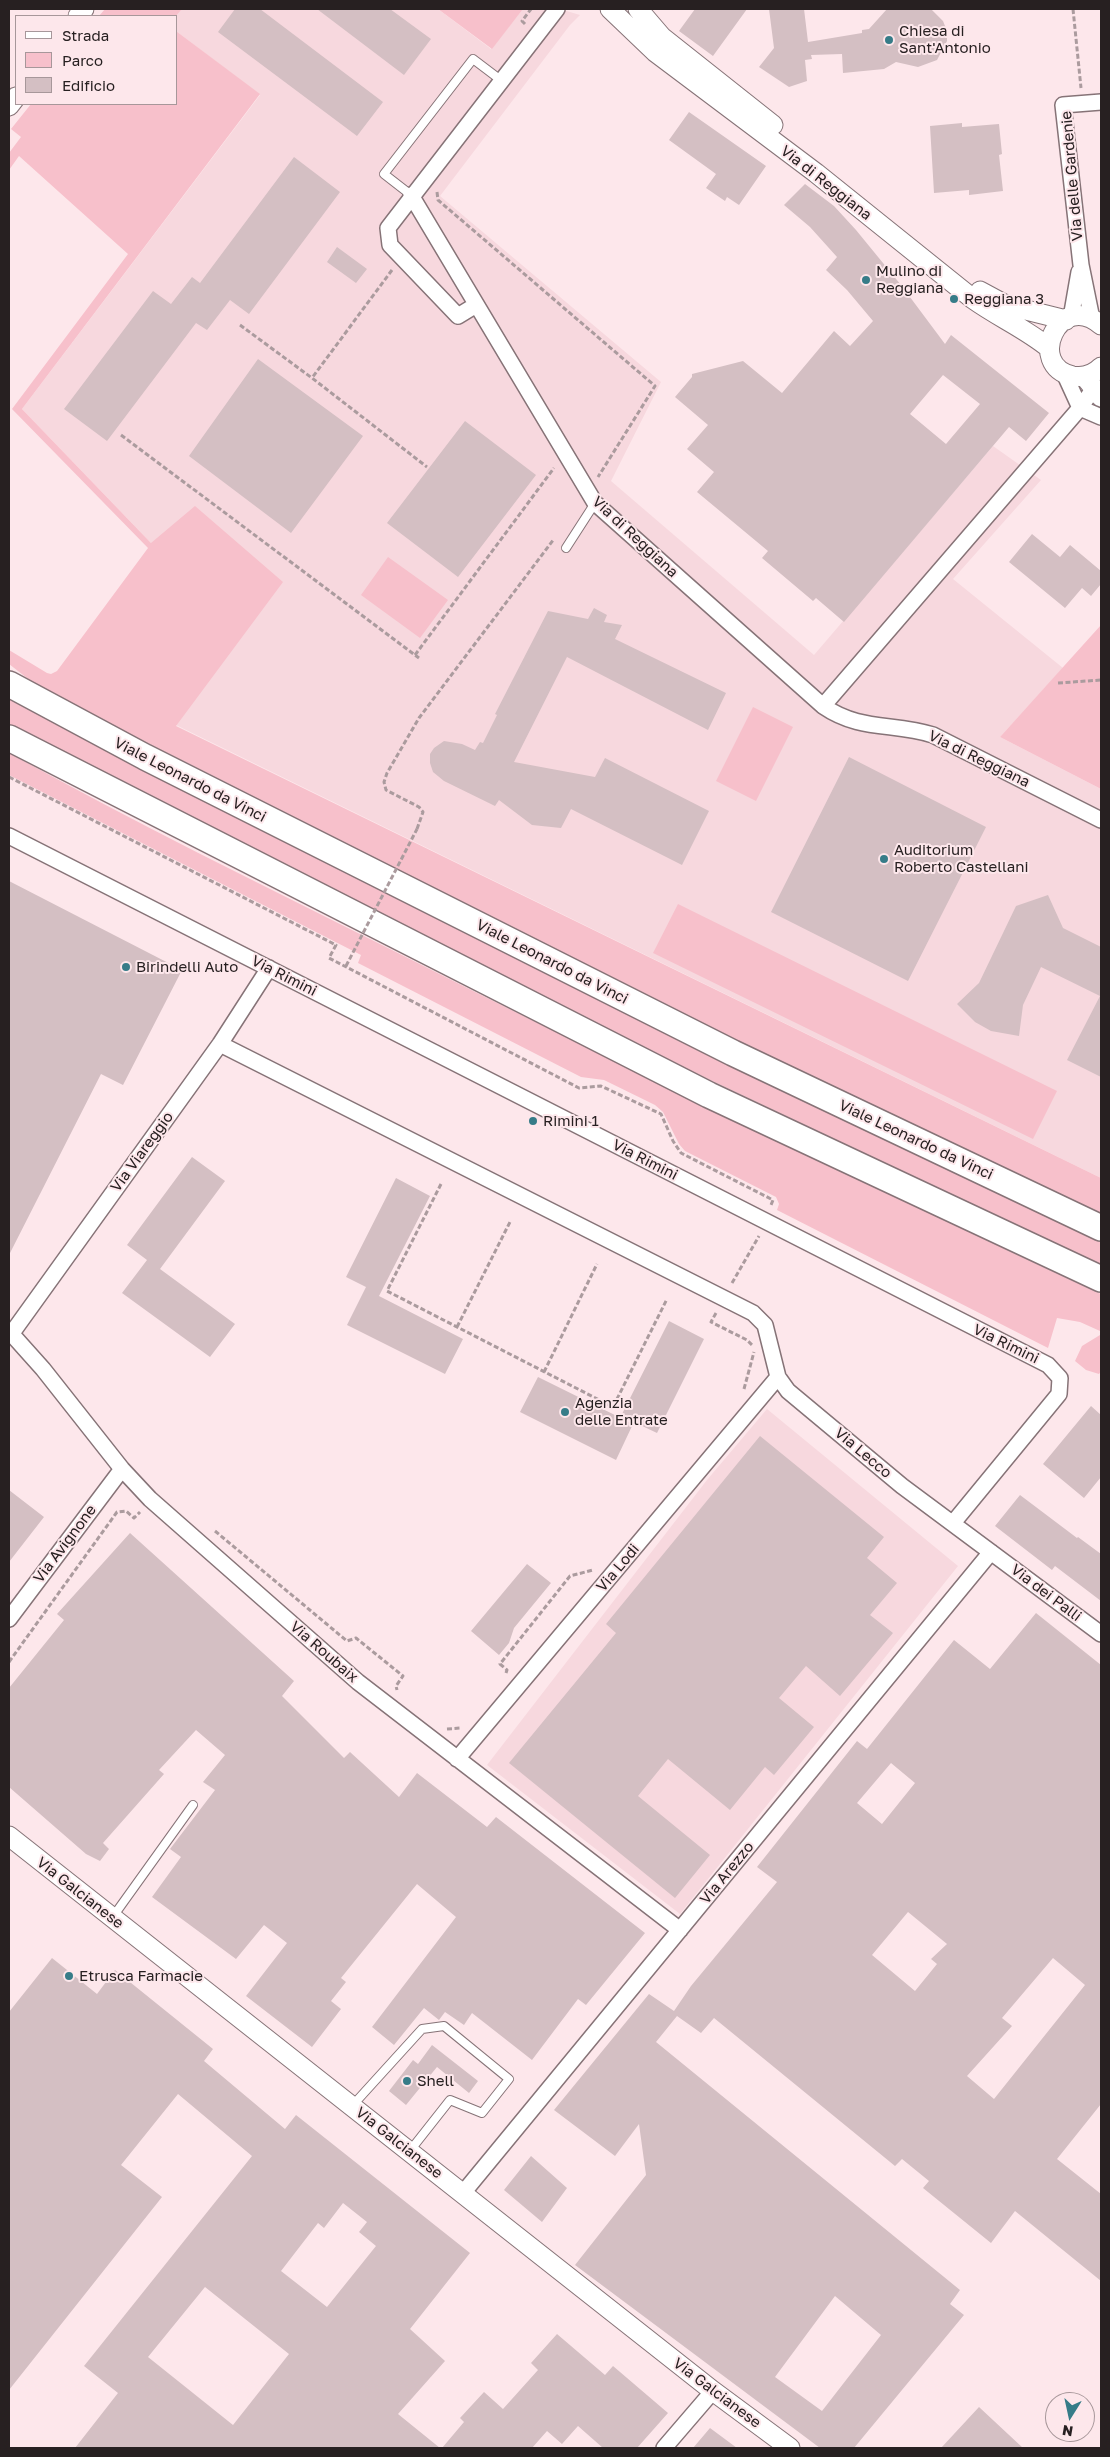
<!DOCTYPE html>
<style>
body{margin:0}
#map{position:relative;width:1110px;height:2457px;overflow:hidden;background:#fde7eb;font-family:"Golos Text",sans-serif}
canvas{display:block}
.frame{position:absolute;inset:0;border:10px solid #272021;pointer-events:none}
.legend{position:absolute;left:15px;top:15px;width:162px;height:90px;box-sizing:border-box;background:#fde7eb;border:1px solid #a7979a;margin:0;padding:6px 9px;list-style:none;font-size:15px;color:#272021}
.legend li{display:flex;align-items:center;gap:10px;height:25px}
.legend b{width:25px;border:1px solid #a7979a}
.north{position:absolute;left:1045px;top:2392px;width:50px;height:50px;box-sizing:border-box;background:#fde7eb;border:1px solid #a7979a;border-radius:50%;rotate:190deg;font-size:14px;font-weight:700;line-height:20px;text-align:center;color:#272021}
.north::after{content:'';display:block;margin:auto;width:18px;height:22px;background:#367c88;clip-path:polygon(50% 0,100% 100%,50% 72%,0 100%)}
</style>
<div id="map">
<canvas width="1110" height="2457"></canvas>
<div class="frame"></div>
<ul class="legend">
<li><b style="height:6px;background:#fff"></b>Strada</li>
<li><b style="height:14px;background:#f7c0cb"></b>Parco</li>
<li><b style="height:14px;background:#d4bfc3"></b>Edificio</li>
</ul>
<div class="north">N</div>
</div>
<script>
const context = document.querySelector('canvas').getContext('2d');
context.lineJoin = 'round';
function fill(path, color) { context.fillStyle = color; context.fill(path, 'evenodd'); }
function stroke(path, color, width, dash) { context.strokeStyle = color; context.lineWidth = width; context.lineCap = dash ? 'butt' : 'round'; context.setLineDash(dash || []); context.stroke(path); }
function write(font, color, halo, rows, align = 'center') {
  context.font = font + ' "Golos Text",sans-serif'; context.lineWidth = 4; context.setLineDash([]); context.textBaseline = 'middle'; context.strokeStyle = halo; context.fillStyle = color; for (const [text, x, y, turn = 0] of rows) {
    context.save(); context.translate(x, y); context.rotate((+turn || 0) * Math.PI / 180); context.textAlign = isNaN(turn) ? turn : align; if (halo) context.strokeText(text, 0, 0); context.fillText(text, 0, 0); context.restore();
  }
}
const built = new Path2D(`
 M182,9h256l53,40 32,-40h37l20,6 -10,10 -130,171 221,186 -50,99 203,174 179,-209 48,34 -88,99 110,89 -63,69 101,52v389l-925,-453 -24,-181 -130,-135 238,-314 -84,-64v-15z
 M767,1409l191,157 -278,348 -193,-149 220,-285z`);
const green = new Path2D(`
 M105,9h77l-6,7h-77z
 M438,9h85l-31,40z
 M176,31l84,63 -238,315 129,134 44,-37 88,76 -107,144 925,452v36l-397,-188 -641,-326 -27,-15 -27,-21v-14l38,23 4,1 6,-3 91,-123 -136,-139 116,-155 -109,-98 -10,14v-17l12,-16 -10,-8 20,-25h145z
 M388,557l60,43 -28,38 -59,-43z
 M1101,625v164l-101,-52z
 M9,695l1092,545v26l-458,-218 -586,-296 -48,-27z
 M753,707l40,20 -37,74 -40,-20z
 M9,753c125,69 253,132 381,196 235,119 472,233 711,345v77l-2,3 -13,-4 -11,-9 7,-15 18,-11v-4l-20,-9 -23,-4 -9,30 -271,-138 2,-6 -3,-7 -91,-46 -6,-7 -16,-32 -8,-7 -51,-25 -23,-3 -223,-114 3,-8 -352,-180z
 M678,904l379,187 -24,48 -380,-186z`);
const building = new Path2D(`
 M235,9h25l123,93 -26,34 -139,-104z
 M317,9h73l41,30 -27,36z
 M695,9h52l-34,47 -34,-25z
 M769,9h35l4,33 54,-9v-3l7,-1 18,-20h44l12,12 4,10v10l-10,19 -19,7 -22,-5 -12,7 -41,4 -1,-19 -31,1 1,4 -7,1 2,21 -18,6 -30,-20 15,-19z
 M689,112l77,54 -27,39 -12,-8 -2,4 -19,-13 10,-14 -47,-34z
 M962,123v4l37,-3 3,30 -3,1 4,36 -34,4v-5l-35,3 -4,-67z
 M294,157l46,35 -91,122 -19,-14 -23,30 -11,-7 -89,118 -43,-32 89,-118 18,13 21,-27 8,6z
 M805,184l29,22 22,24 45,55 44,59 6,-9 98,78 -23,28 -17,-14 -165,195 -28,-24 -3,3 -51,-43 6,-7 -71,-59 17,-20 -27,-23 21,-24 -33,-28 17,-20v-3l51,-13 39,32 52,-62 16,15 23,-25 -26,-31 -21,-20 11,-13 -27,-30 -26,-22zM943,375l37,29 -34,40 -36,-30z
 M337,247l30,22 -11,14 -29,-21z
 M258,359l105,77 -72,97 -102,-77z
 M465,421l71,54 -78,102 -71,-54z
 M1032,534l28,23 10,-12 31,26v13l-10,12 -9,-8 -17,20 -56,-46z
 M594,608l13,7 -3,7 18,3 -7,14 111,54 -18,37 -141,-73 -53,105 81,15 10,-19 104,53 -27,54 -111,-56 -10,19 -29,-3 -33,-25 -4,6 -51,-25 -11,-9 -3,-9v-9l4,-6 10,-7 18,3 13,6 5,-8 3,1 14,-28 -2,-1 53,-103 40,8z
 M849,757l137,70 -78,154 -137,-69z
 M9,881l173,89 -59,115 -22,-11 -92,181z
 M1048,895l15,33 38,19v130l-34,-17 33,-64 -59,-29 -18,38 -4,31 -28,-5 -16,-9 -18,-18 22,-21 37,-77z
 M192,1157l33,24 -65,88 75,55 -25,33 -88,-64 25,-33 -20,-15z
 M396,1178l34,18 -51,100 84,43 -18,35 -98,-49 19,-38 -20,-10z
 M669,1321l35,18 -47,94 -36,-17z
 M538,1377l95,47 -17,36 -96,-48z
 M1091,1406l10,9v62l-17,21 -41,-34z
 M760,1436l124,101 -17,21 30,25 -27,32 23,18 -53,63 -34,-30 -27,32 35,29 -40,48 -9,-8 -35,43 -62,-51 -30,37 72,59 -35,43 -166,-135 107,-130 -10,-9z
 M9,1490l35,27 -35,45z
 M1020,1495l57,43 1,-1 23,17v47l-46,-35 -3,4 -57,-44z
 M130,1533l164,148 -12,15 62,62 6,-6 49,45 18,-24 70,54 9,-10 149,116 -59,72 -8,-6 -46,61 -60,-47 -8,12 -19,-13 -6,8 -15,-12 -30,37 -22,-18 84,-110 -39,-33 -76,94 5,4 -15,19 10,8 -29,38 -66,-51 41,-53 -23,-18 -28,34 -84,-62 29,-40 -11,-8 45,-59 -12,-8 22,-27 -29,-25 -37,40 5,4 -61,69 6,6 -9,12 -14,-7 -77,-67v-99l55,-68 -7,-6z
 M527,1564l24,19 -37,45 -5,15 -10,12 -28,-24z
 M1036,1613l65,52v439l-44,55 44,35v87l-86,-70 -24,32 -68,-55 6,-7 -27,-22 -7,7 -181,-148 -13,15 -24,-17 -21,26 304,248 -10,14 14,11 -110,133h-34l-245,-183 71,-90 -7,-51 -24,32 -61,-46 95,-116 25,17 17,-25 86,-104 -20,-15 100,-126 10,8 87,-109 36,29zM891,1763l24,20 -33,41 -25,-21zM908,1912l39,32 -16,15 6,5 -22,27 -43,-36zM1053,1958l32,27 -91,114 -27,-23 45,-50 -10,-8zM835,2296l46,39 -59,76 -47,-34z
 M52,1958l45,36 18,-24 98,79 -9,12 81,68 11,-14 174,138 -60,76 35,32 -47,53 42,34h-365l43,-55 -34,-27 168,-210 -74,-62 -57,71 41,32 -153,193v-378zM343,2203l24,19 -8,10 17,14 -49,61 -46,-36 37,-48 6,5zM205,2287l84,67 -56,71 -85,-68z
 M432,2045l46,36 -9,12 -32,-26 -31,38 -17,-14 24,-31 5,4z
 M531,2156l36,32 -25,34 -38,-32z
 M557,2334l48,41 8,-9 55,47 -31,35h-34l-25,-22 -16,18 -15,-13 -15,17h-90l22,-26 -4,-4 24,-26 19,17 35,-39 -7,-7z
 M979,2407l44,41h-82z
 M710,2428l27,20h-44z`);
const path = new Path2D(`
 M1073,9l8,79
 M525,24l-3,-3 9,-12
 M437,192l1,8 217,186 -57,91
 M392,270l-80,108 115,89
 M240,325l72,53
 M121,435l298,223
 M415,655l139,-187
 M1058,683l43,-3
 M9,777l327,168 -7,13 250,130 22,-2 60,28 12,27 8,12 92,47 -2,5
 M417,829l6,-17 -4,-5 -33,-17 -2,-8 3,-9 32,-55 135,-179
 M441,1184l-54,107 226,116 54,-108
 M732,1283l27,-47
 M716,1313l-5,9 36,18 6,6
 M457,1327l54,-107
 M544,1372l53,-108
 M744,1389l10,-37
 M215,1531l132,110 9,-3 47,38 -7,10 1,4
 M9,1662l108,-150 9,-1 8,7 6,-6
 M506,1673l1,-3 -7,-6 70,-88 23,-6
 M447,1729l14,-1`);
const service = new Path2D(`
 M411,195l-27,-21 89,-115 29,22
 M566,548l29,-45
 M112,1918l81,-113
 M352,2106l70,-77 22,-3 65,53 -27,34 -32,-13 -41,52`);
const minor = new Path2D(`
 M411,195l184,308 228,203c38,26 70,16 110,29l168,85
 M476,305l-18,11 -68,-71 -2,-17 169,-219
 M1071,318l8,-46
 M1092,319l-11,-54 -18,-160 38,-3
 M1064,373l16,35 21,9
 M823,706l257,-298 14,-20
 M9,836l1039,529 12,13 -1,16 -106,129
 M220,1044l533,269 12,12 13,52 10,14 114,95 199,148
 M9,1331l34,38 79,100 28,30 208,183 322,248
 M12,1333l208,-289 49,-76
 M9,1619l113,-150
 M457,1759l321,-382
 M463,2193l528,-641
 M664,2448l49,-57`);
const tertiary = new Path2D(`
 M610,9l45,43 161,121 157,126c25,18 53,30 76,49
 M638,9l24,28 111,88
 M78,16l6,-7
 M9,106l7,-9
 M980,291l26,14 60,15
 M1101,325c-42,-36 -76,41 -28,51 11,2 20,-1 28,-9
 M1084,376l17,21
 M9,1836l704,555 77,57`);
const trunk = new Path2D(`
 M9,684l136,73 588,296 368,175
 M9,738l700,357 392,184`);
const pathBridge = new Path2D(`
 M346,966l71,-137`);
const markers = [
 [889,40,5,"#367c88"],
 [866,280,5,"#367c88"],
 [954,299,5,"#367c88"],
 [884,859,5,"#367c88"],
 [126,967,5,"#367c88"],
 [533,1121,5,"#367c88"],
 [565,1412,5,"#367c88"],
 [69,1976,5,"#367c88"],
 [407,2081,5,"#367c88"]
];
const poiNames = [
 ["Chiesa di",899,31],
 ["Sant'Antonio",899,48],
 ["Mulino di",876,271],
 ["Reggiana",876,288],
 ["Reggiana 3",964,299],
 ["Auditorium",894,850],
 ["Roberto Castellani",894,867],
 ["Birindelli Auto",136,967],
 ["Rimini 1",543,1121],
 ["Agenzia",575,1403],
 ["delle Entrate",575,1420],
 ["Etrusca Farmacie",79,1976],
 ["Shell",417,2081]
];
const streetNames = [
 ["Via delle Gardenie",1072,176,-95],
 ["Via di Reggiana",826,183,38],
 ["Via di Reggiana",635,537,43],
 ["Via di Reggiana",979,759,26],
 ["Viale Leonardo da Vinci",190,780,27],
 ["Viale Leonardo da Vinci",552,962,27],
 ["Via Rimini",284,976,27],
 ["Viale Leonardo da Vinci",916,1140,25],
 ["Via Viareggio",142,1152,-54],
 ["Via Rimini",645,1160,27],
 ["Via Rimini",1006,1344,26],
 ["Via Lecco",863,1453,40],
 ["Via Avignone",65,1544,-53],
 ["Via Lodi",618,1568,-50],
 ["Via dei Palli",1046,1593,37],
 ["Via Roubaix",324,1652,41],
 ["Via Arezzo",727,1873,-51],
 ["Via Galcianese",80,1893,38],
 ["Via Galcianese",399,2143,38],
 ["Via Galcianese",717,2393,37]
];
fill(built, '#f7d8de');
fill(green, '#f7c0cb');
fill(building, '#d4bfc3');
stroke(service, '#867377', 10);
stroke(minor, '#867377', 18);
stroke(tertiary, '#867377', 21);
stroke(trunk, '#867377', 28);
stroke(path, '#ab9b9e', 3, [5, 2.5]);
stroke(service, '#fff', 8);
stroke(minor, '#fff', 15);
stroke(tertiary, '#fff', 19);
stroke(trunk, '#fff', 25);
stroke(pathBridge, '#ab9b9e', 3, [5, 2.5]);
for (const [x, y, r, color] of markers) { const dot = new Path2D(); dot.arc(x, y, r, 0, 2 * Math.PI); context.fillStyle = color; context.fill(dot); stroke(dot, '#fde7eb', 2); }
write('15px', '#272021', '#fde7eb', poiNames, 'left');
write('15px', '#272021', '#fde7eb', streetNames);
</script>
